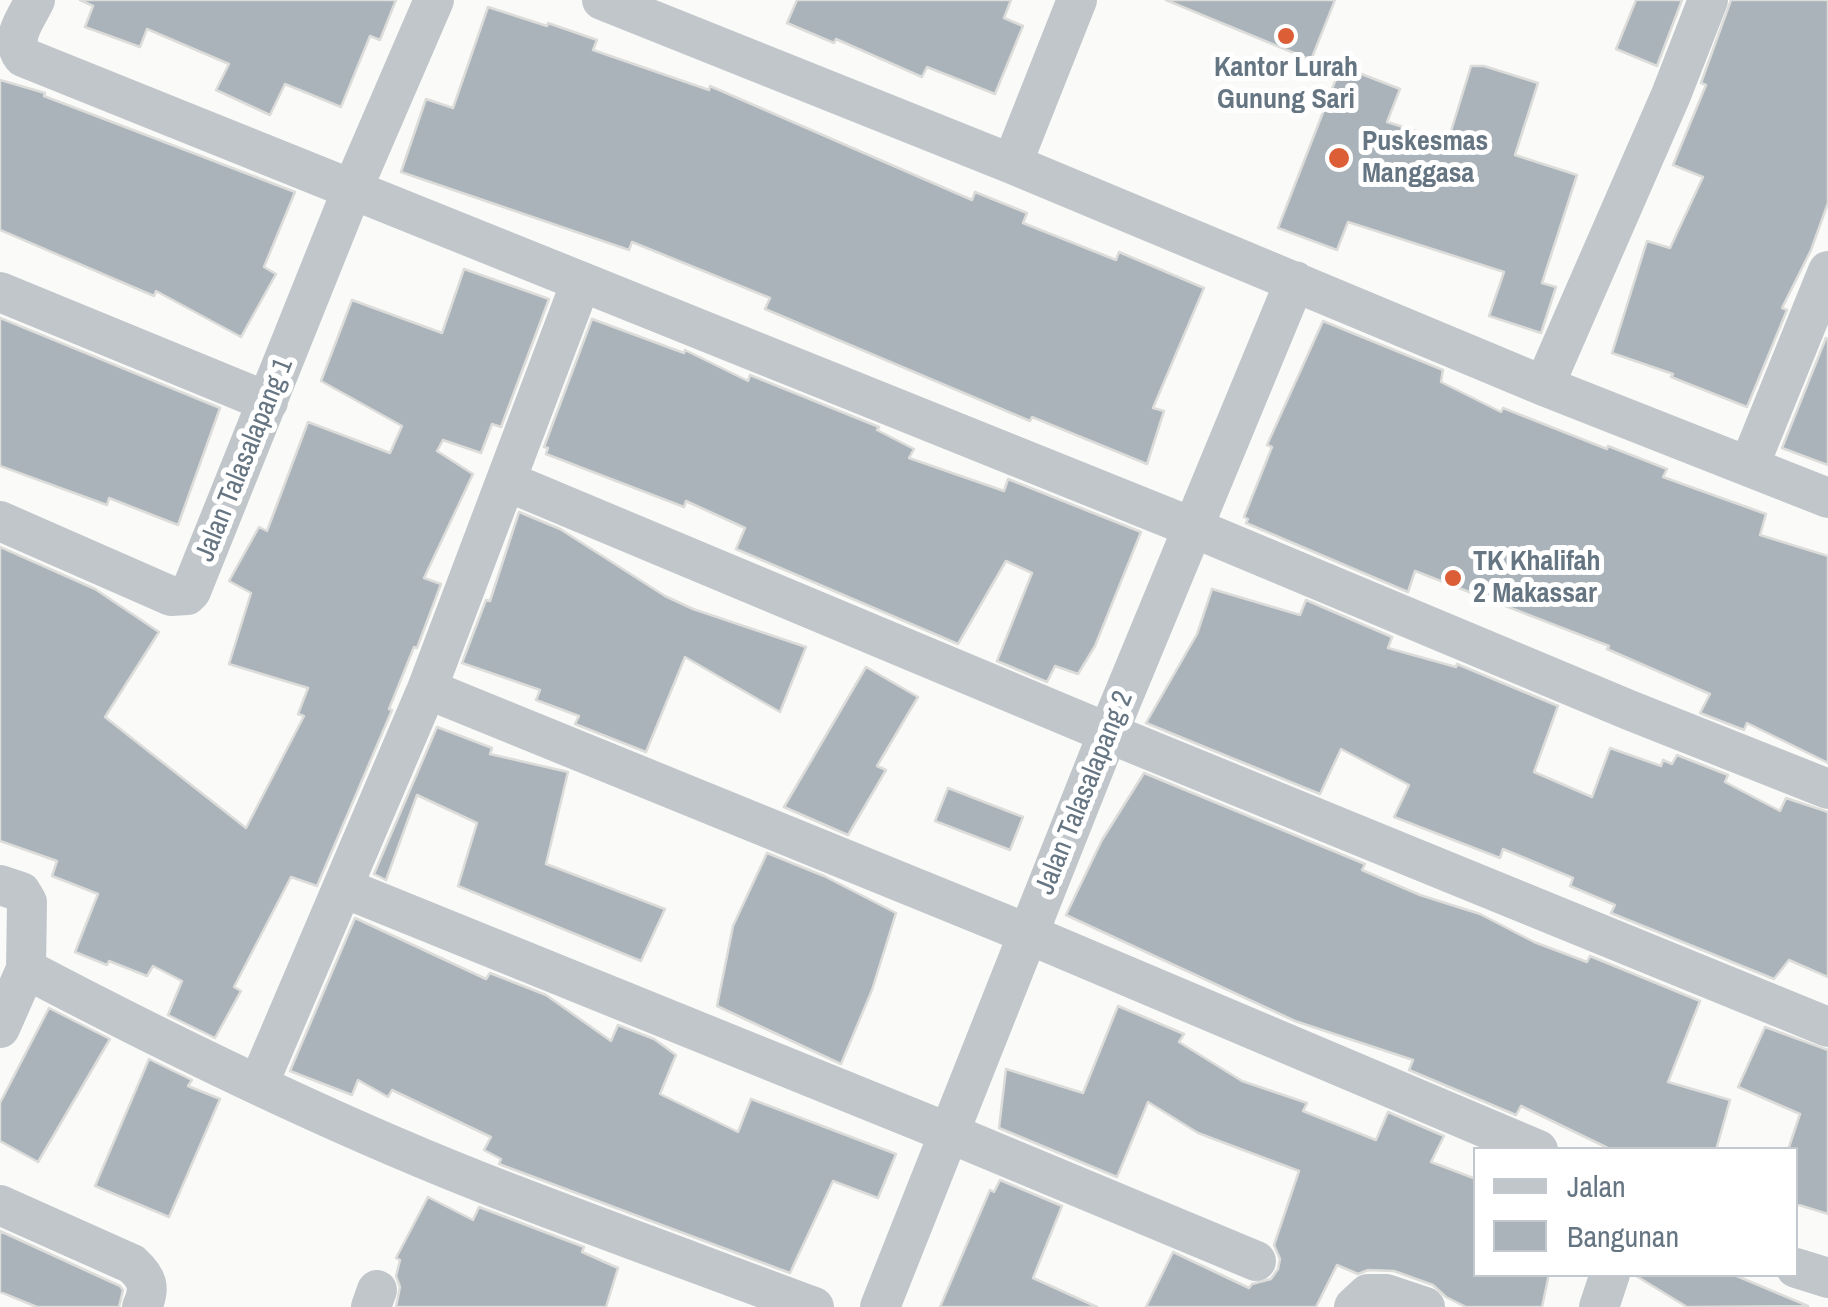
<!DOCTYPE html>
<style>
body{margin:0}
#map{position:relative;width:1828px;height:1307px;overflow:hidden;background:#fafaf8;font-family:"Archivo Narrow",sans-serif}
canvas{display:block}
.legend{position:absolute;left:1473px;top:1147px;width:325px;height:130px;box-sizing:border-box;background:#fff;border:2px solid #c2c8cd;margin:0;padding:12px 18px;list-style:none;font-size:30px;color:#667582}
.legend li{display:flex;align-items:center;gap:20px;height:50px}
.legend b{width:50px;border:2px solid #c2c8cd}
</style>
<div id="map">
<canvas width="1828" height="1307"></canvas>
<ul class="legend">
<li><b style="height:12px;background:#c1c6ca"></b>Jalan</li>
<li><b style="height:28px;background:#aab3b9"></b>Bangunan</li>
</ul>
</div>
<script>
const context = document.querySelector('canvas').getContext('2d');
context.lineJoin = 'round';
function fill(path, color) { context.fillStyle = color; context.fill(path, 'evenodd'); }
function stroke(path, color, width, dash) { context.strokeStyle = color; context.lineWidth = width; context.lineCap = dash ? 'butt' : 'round'; context.setLineDash(dash || []); context.stroke(path); }
function write(font, color, halo, rows, align = 'center') {
  context.font = font + ' "Archivo Narrow",sans-serif'; context.lineWidth = 10; context.setLineDash([]); context.textBaseline = 'middle'; context.strokeStyle = halo; context.fillStyle = color; for (const [text, x, y, turn = 0] of rows) {
    context.save(); context.translate(x, y); context.rotate((+turn || 0) * Math.PI / 180); context.textAlign = isNaN(turn) ? turn : align; if (halo) context.strokeText(text, 0, 0); context.fillText(text, 0, 0); context.restore();
  }
}
const building = new Path2D(`
 M80,0h316l-16,40 -10,-4 -29,71 -56,-23 -15,31 -54,-25 13,-26 -82,-35 -7,18 -55,-20 8,-21z
 M797,0h214l-7,18 19,8 -28,68 -68,-27 -5,10 -86,-38 -2,4 -47,-20z
 M1166,0h169l-24,60z
 M1636,0h46l-25,66 -41,-17z
 M1731,0h97v203l-17,47 -29,58 5,2 -40,97 -76,-30 2,-3 -61,-21 35,-112 23,7 33,-71 -30,-12 33,-80 -5,-2z
 M488,7l59,19 1,-3 49,17 -4,10 116,40 1,-4 262,114 3,-8 52,21 -4,10 93,37 3,-8 85,36 -51,120 11,3 -17,53 -115,-47 -2,4 -265,-112 5,-11 -138,-56 -3,8 -228,-78 25,-73 27,9z
 M1341,66l59,23 -13,33 61,19 23,-75h13l54,17 -23,72 62,20 -35,108 14,4 -15,46 -52,-17 15,-44 -156,-50 -11,28 -59,-22z
 M0,80l45,13 -1,3 251,96 -31,75 12,7 -35,63 -85,-46 -2,5 -154,-66z
 M464,269l85,30 -48,128 -9,-3 -11,29 -38,-13 -6,11 36,23 -49,104 17,6 -24,64 -3,-1 -25,62 3,1 -75,176 -26,-9 -57,110 7,4 -26,47 -47,-23 14,-34 -29,-15 -6,10 -38,-15 -2,4 -32,-13 23,-58 -46,-18 5,-15 -57,-20v-294l95,42 64,43 -54,85 141,111 58,-112 -6,-2 10,-26 -79,-24 22,-71 -22,-12 30,-54 8,4 41,-109 82,31 12,-27 -81,-45 31,-81 90,33z
 M0,318l220,90 -42,117 -69,-27 -2,7 -107,-39z
 M592,319l92,34 1,-3 63,31 2,-6 129,52 -2,3 37,19 -5,9 95,33 4,-12 133,53 -46,114 -17,28 -23,-8 -8,16 -50,-21 35,-88 -26,-12 -48,83 -222,-95 9,-21 -59,-27 -2,6 -138,-53 2,-6 -4,-1z
 M1323,321l120,49 -2,12 60,30 2,-4 104,41 1,-3 59,23 -4,8 103,37 -6,21 68,21v207l-81,-40 -3,7 -44,-17 10,-19 -103,-45 2,-3 -194,-75 -7,21 -162,-69 2,-4 -4,-2 28,-70 -5,-2z
 M1826,338l2,1v126l-46,-17z
 M519,512l41,17 105,67 28,13 113,38 -26,65 -95,-55 -39,95 -71,-28 4,-8 -43,-16 4,-10 -78,-27 24,-63 4,1z
 M1212,589l88,26 6,-15 86,37 -4,11 68,19 1,-3 101,42 -24,66 58,25 18,-49 51,18 2,-6 9,4 5,-9 51,20 -3,7 55,29 6,-13 42,14v165l-39,-17 -15,19 -163,-66 4,-8 -45,-19 3,-8 -70,-29 -3,9 -106,-41 15,-32 -68,-36 -21,45 -174,-71 51,-89z
 M866,667l52,30 -41,69 9,4 -38,65 -64,-28z
 M437,727l55,21 -2,6 78,18 -22,92 119,45 -24,52 -183,-75 19,-63 -60,-28 -31,85 -12,-6z
 M1144,773l221,91 -3,6 58,25 60,19 54,28 53,20 3,-6 110,45 -32,81 62,18 -14,50h-104l-91,-44 -5,9 -107,-45 4,-10 -118,-39 -229,-106 36,-75z
 M948,788l75,29 -13,33 -75,-29z
 M767,853l57,23 72,37 -24,77 -31,74 -124,-58 16,-80z
 M355,918l131,61 4,-6 56,22 65,46 7,-16 36,14 22,16 -16,39 78,38 13,-33 145,55 -18,44 -45,-17 -43,92 -291,-109 2,-5 -17,-9 7,-13 -99,-47 -4,7 -30,-17 -6,15 -62,-24z
 M1118,1006l66,28 -5,8 63,39 65,22 -4,8 73,29 12,-28 56,24 -13,26 45,17v95h73l-7,33h-76l-20,-10 -13,-12 -39,-14 -26,-1 -10,4 -21,-9 -21,42h-170l27,-55 76,36 3,-4 19,-5 7,-10 2,-10 -6,-14 25,-74 -101,-38 -50,-31 -31,75 -118,-49 7,-59 77,24z
 M49,1008l61,31 -72,123 -38,-21v-38z
 M1765,1027l63,23v164l-32,-10v-54h-8l12,-36 -62,-27z
 M149,1059l43,21 -4,6 32,13 -51,118 -74,-31z
 M1000,1180l62,26 -29,72 64,29h-157l50,-117 4,2z
 M428,1197l45,23 6,-13 105,40 -2,5 36,16 -12,39h-210l4,-20 -4,-11 4,-16 -4,-2z
 M0,1231l120,55 3,4 -4,17h-82l-37,-15z
 M1633,1274h99l76,32 -121,1z`);
const street = new Path2D(`
 M35,0c-9,19 -26,38 -12,57l1171,471 435,182 199,79
 M602,0l410,164 532,222 284,112
 M1012,164l65,-164
 M581,282l-154,407 577,235 534,226
 M0,292l268,110
 M1544,386l127,-291 37,-95
 M1749,466l79,-195
 M506,481l602,252 720,294
 M0,521l171,75 16,-1 4,-4 161,-401 82,-190
 M0,885l21,7 6,10 -1,67 -26,59
 M344,888l605,245 307,128
 M26,969c154,81 312,158 475,221 104,40 209,78 313,117
 M258,1085l169,-396
 M0,1205l132,59c15,14 19,23 10,43
 M1796,1268l32,10
 M371,1307l6,-17
 M880,1307l228,-574 187,-452
 M1354,1307l14,-13h18l39,13
 M1599,1307l11,-33`);
const markers = [
 [1286,36,10,"#dc5e36"],
 [1339,158,12,"#dc5e36"],
 [1453,578,10,"#dc5e36"]
];
const poiNames = [
 ["Kantor Lurah",1286,68,"center"],
 ["Gunung Sari",1286,100,"center"],
 ["Puskesmas",1362,142],
 ["Manggasa",1362,174],
 ["TK Khalifah",1473,562],
 ["2 Makassar",1473,594]
];
const streetNames = [
 ["Jalan Talasalapang 1",245,460,-68],
 ["Jalan Talasalapang 2",1085,793,-68]
];
fill(building, '#aab3b9');
stroke(building, '#dcdcda', 2.5);
stroke(street, '#c1c6ca', 40);
for (const [x, y, r, color] of markers) { const dot = new Path2D(); dot.arc(x, y, r, 0, 2 * Math.PI); context.fillStyle = color; context.fill(dot); stroke(dot, '#fff', 4); }
write('bold 28px', '#667582', '#fff', poiNames, 'left');
write('28px', '#667582', '#fff', streetNames);
</script>
